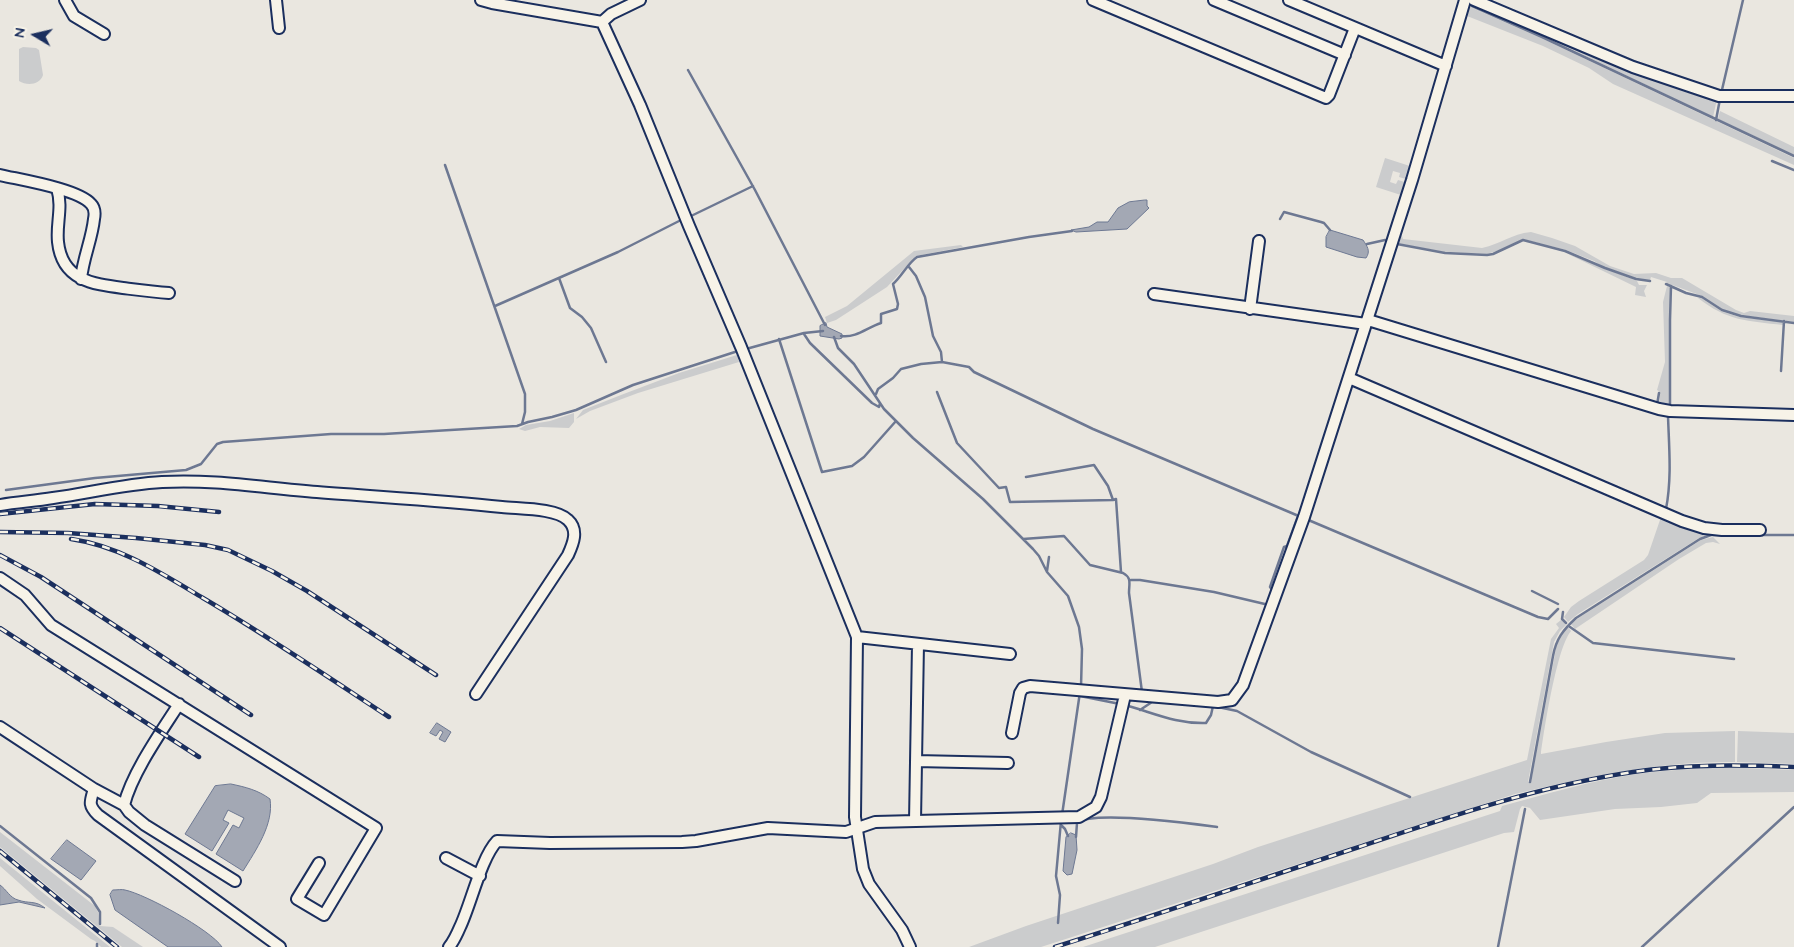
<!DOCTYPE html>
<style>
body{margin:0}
#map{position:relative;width:1794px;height:947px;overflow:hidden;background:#eae7e0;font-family:"Architects Daughter",sans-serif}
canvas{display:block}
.north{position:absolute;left:10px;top:10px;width:50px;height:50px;-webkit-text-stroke:4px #f7f3e8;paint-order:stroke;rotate:279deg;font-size:14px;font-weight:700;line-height:20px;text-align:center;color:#1b2f5e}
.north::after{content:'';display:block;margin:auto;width:18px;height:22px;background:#1b2f5e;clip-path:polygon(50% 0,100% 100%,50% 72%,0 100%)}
</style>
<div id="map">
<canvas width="1794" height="947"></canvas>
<div class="north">N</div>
</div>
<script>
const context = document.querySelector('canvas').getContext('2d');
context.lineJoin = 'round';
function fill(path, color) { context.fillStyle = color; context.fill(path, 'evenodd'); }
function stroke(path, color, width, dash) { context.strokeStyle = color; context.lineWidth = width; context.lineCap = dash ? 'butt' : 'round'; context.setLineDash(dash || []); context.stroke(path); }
const green = new Path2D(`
 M1472,4l245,95 -4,18 -2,-1 -169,-81z
 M1470,7l71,31 253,120v7l-181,-81 -24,-16 -46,-22 -76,-30z
 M23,47l13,1 3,2 4,25c-3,10 -16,11 -24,6v-32z
 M1720,111l74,36v8l-76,-36z
 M1385,158l28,9 -4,13 -10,-3 1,-4 -7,-2 -3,11 6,2 2,-4 10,3 -4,13 -28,-9z
 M1531,232l21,6 23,8 35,20 24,8 22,-1 15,5h11l54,32 8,3 6,-2 44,5v6l-53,-7 -19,-5 -20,-14 -35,-13v-1l-16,-5 -1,3 -14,-1 -31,-11 -11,-7 -28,-11 -43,-11 -23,11 -13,4 -43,-2 -47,-9 4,-10 2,6 79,9c19,-4 29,-14 49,-16z
 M961,245l2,2 -47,9 -29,31 -51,33 -9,3 -2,-6 22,-11 67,-55z
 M1566,253l71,28 2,4h8l-3,6 2,6 -11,-2 1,-8z
 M1667,286l4,2 -2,32v88l-10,-2 1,-14 -3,-2 8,-28 -2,-60z
 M1698,298h3l22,14 17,5 43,5v3c-35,-4 -56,-4 -85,-27z
 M737,355l2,7 -101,31 -48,18 -14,8 7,-9 38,-15 58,-22z
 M574,413v9l-5,6 -29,-1 -15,4 -6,-2 7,-4 24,-4z
 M1661,517l50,17 -12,4 -121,76 -10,8 -4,-5 7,-10 8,-6 65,-41 4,-5z
 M1713,537l7,7 -7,-2 -7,1 -27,16 -104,70 -4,-5 9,-7 121,-77z
 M1561,620l5,5 -6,6 -6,11 -26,140h3l26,-139 6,-12 5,-4 3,4c-14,16 -27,99 -30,123l65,-12 59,-9 70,-2v31c-75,-1 -148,15 -220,32l-474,153h-72l57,-21 187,-62 45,-17 269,-87 24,-121 8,-11 -3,-4z
 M1738,731l56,2v31l-57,-2z
 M1723,767l71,3v22l-83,1 -14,10 -36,4 -46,2 -75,11 -10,-12 -8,-2 -2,3 -6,23 -10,1 -349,114h-72l417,-136 2,-5c44,-12 88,-25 134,-32 29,-4 58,-5 87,-7z
 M0,832l95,74 3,6 1,13 1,1 13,1 30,20h-21l-122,-100z
 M0,858l110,89h-9l-6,-6 -4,-2 -54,-40 -37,-33z`);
const water = new Path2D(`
 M1145,200h2v6l2,2 -22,21 -51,3 -5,-2 18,-3 8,-5h11l10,-14 11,-6z
 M1330,230l33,10c4,6 8,11 3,18l-9,-1 -31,-10v-10z
 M826,323l1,4 15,7v4l-3,1 -19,-3v-10z
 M437,723l14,9 -6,10 -6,-3 4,-7 -3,-2 -4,6 -6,-3z
 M231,784c14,3 27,6 39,15 4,25 -14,51 -27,72l-27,-17 17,-29 6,3 5,-10 -16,-8 -5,10 6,3 -17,28 -27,-17 30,-48z
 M1071,833l5,2 1,15 -5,24 -5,1 -4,-4 3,-34z
 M67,840l29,21 -15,19 -30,-21z
 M0,885c7,5 10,13 18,15 11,4 17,0 27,8l-26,-6 -19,3z
 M113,890c4,0 9,-1 12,0 20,4 86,40 97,57h-54l-53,-37 -5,-15z`);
const stream = new Path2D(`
 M1472,6l70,31 252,119
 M688,70l67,120 70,135
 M1721,94l22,-94
 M1716,120l4,-21
 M1772,161l22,9
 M445,165l80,229v18l-3,12
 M689,217l64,-31
 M1280,219l4,-7 37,10 3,1 6,7
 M1367,244l18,-4
 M1397,244l48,9 42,2 6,-1 30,-14 42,11 40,17 31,11 14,2
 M909,267l7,9 9,21 8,39 8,16 1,10 27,5 5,5 119,57 208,88
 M559,278l11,30 12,9 9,11 15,34
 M1666,284l20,9 16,4 20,13 19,6 53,7
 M495,306l123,-54 65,-33
 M804,334l6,9 62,60 7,4 1,-4
 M841,336c16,2 25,-8 40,-13v-9l16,-5 1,-5 -5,-20c9,-8 15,-21 24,-27l112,-20 43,-6
 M834,337l4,11 16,16 30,45 29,29 70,61 50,50 6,7 8,16 21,24 11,31 3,22 -1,38
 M779,339l43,133 30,-6 12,-9 32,-36
 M746,349l58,-16 19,-2
 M1781,371l3,-50
 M937,392l20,51 42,45 7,-1 4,15 103,-2
 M876,394l2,-5 15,-11 8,-9 20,-5 21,-2
 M1657,405l2,-12
 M1670,407v-87l1,-34
 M1026,477l68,-12 14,21 5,14 3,-1 5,73
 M6,490l89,-12 91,-8 15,-6 16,-20 6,-2 108,-8h53l133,-8 11,-4 24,-5 24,-7 57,-25 108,-35
 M1666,509c6,-31 3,-62 2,-93l-2,-2
 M1306,519l232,98 10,2 10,-10
 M1023,539l41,-3 26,29 33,8c9,5 6,10 6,20l13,99
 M1047,571l2,-14
 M1131,580h9l74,12 55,13
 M1273,591l-3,-4 14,-40 3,-1 11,-30
 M1532,591l26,13
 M1563,612l-1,7 4,4
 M1570,627l23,16 141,16
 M1080,696l40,8
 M1125,705c29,8 51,19 81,18l5,-8 2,-9
 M1218,707l19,4 74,41 99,45
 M1140,710l12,-8h9
 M1530,782l23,-126c3,-17 10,-26 23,-38l124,-79 11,-4h83
 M1062,815l18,-123
 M1061,825l4,4 3,7
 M0,826l91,72 9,14v12
 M1076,837l1,-14c16,-13 117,1 140,4
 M1058,923l2,-28 -4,-19 5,-55
 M97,944v3
 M1498,947l27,-138
 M1642,947l152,-140`);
const minor = new Path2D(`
 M65,0l9,16 30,18
 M276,0l3,28
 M481,0l11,3 110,19 38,83 49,121 52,121 116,290
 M1093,0l233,98 3,-3 26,-67
 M1214,0l131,55
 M1289,0l157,66
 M1474,0l159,67 86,29h75
 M602,22l9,-8 29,-14
 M0,175c21,5 78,14 91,29 4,4 4,10 3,15 -2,20 -11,39 -13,60
 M57,188c6,20 -1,35 1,54 4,38 34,42 65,46 16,2 31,4 46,5
 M1154,294l212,30
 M1250,309l9,-68
 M1368,320l291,89 11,2 124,4
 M1349,378l333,143 22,7 18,2h38
 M0,505c18,-3 35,-4 53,-7 36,-5 72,-14 109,-16 53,-3 102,6 155,10 61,5 123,8 185,15 17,2 54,1 66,13 11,10 5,24 0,35l-92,139
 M0,578l25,17 26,30 325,203 -52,87 -27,-16 22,-36
 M0,727l94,62 30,16 5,7 16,13 90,56
 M1012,733l8,-40 3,-5 7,-2 188,16 14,-2 11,-15 61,-168 108,-337 53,-180
 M916,761l92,2
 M94,789c-4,13 -6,16 4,26l182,132
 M124,805c8,-32 37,-73 55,-101
 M915,821l3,-177
 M446,858l34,18
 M449,947c5,-6 8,-13 11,-20 11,-23 21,-69 37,-86l53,2 132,-1 14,-1 72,-13 78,4 29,-10 204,-5 17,-10 5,-10 24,-102
 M910,947l-8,-17 -33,-46 -6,-15 -8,-52 2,-180 153,17`);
const rail = new Path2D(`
 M0,514l95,-10 63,2 61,6
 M0,532l68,1 68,5 69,7 23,5 44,21 35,20 129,84
 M71,539c49,7 90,34 132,59 63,37 125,79 186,119
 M0,555l41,22 210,138
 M0,628l199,129
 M0,851l117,96
 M1055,947c102,-32 203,-67 304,-100 89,-30 180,-61 274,-75 53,-8 107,-7 161,-5`);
fill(green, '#cbcccd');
fill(water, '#a3a8b4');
stroke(water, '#6d7892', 1);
stroke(stream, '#6d7892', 2.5);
stroke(minor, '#1b2f5e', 14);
stroke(minor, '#f7f3e8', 10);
stroke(rail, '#1b2f5e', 4.5);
stroke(rail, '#f7f3e8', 2.5, [8]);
</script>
